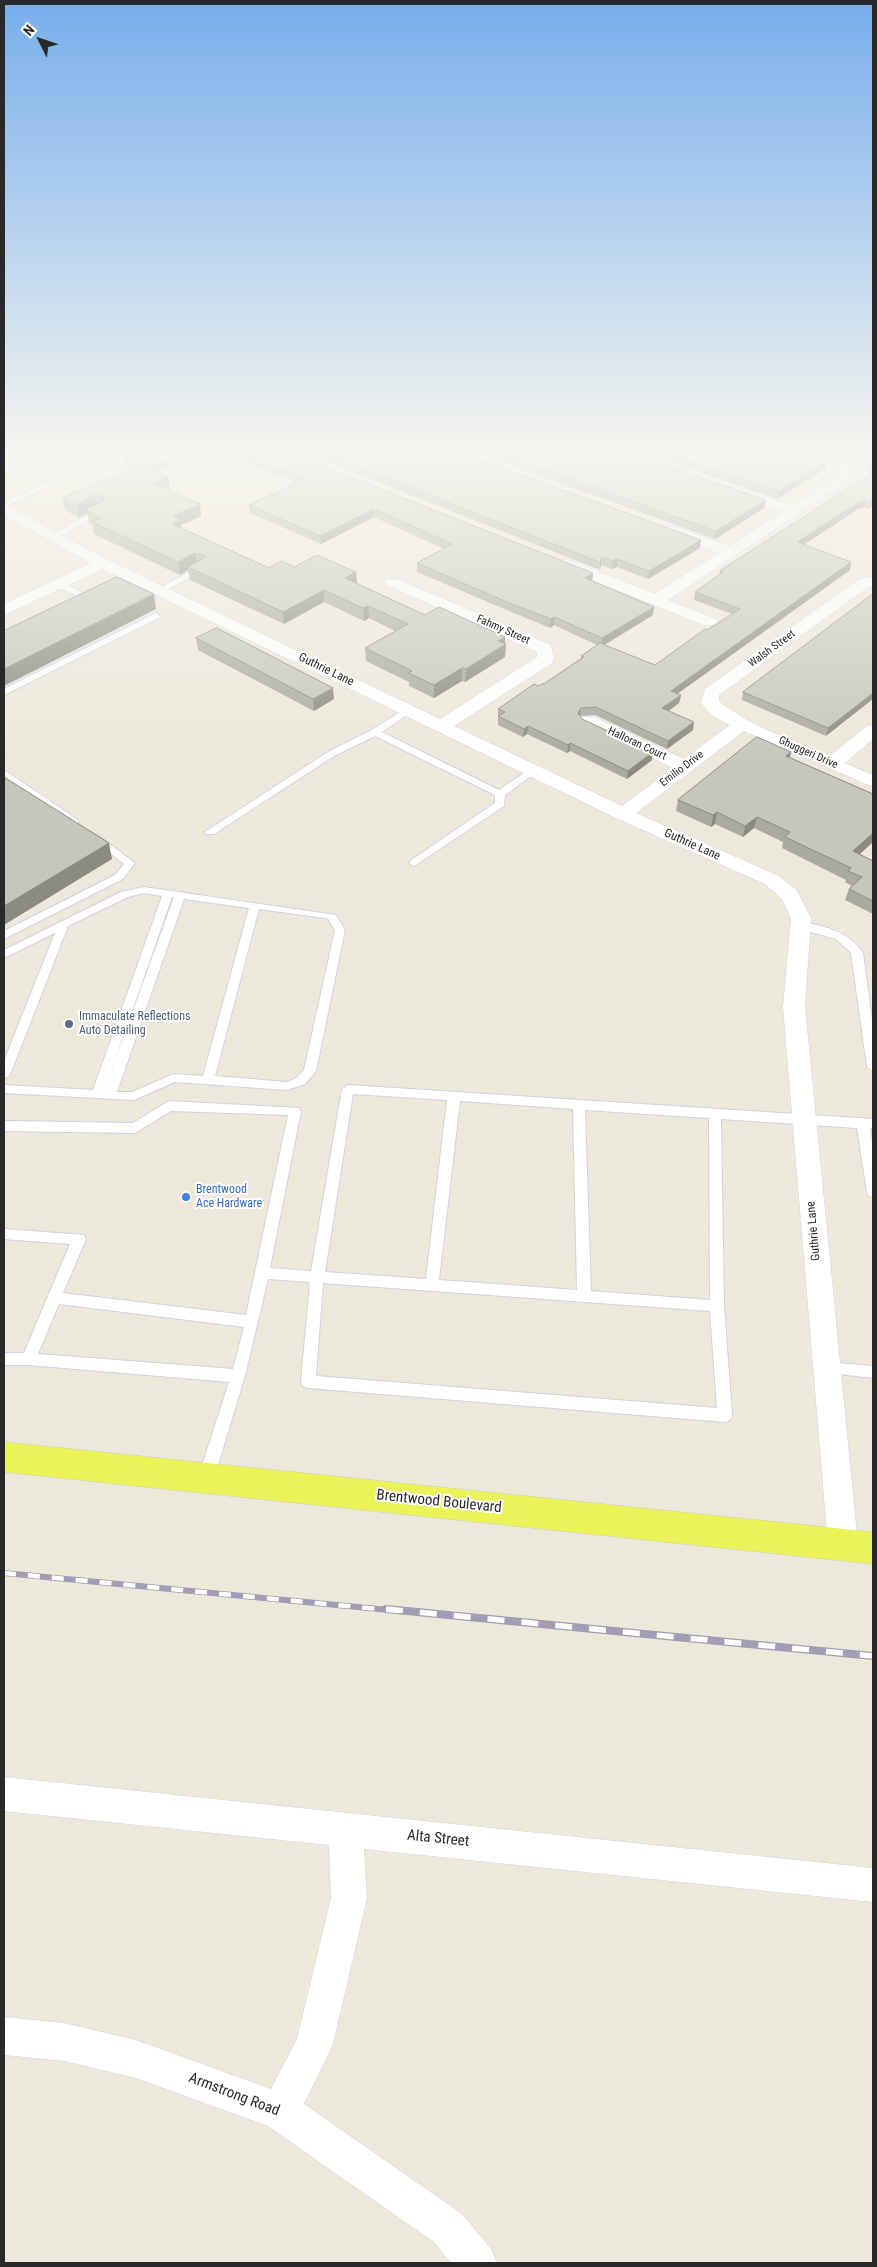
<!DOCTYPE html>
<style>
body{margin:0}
#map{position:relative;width:877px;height:2267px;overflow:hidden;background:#ece9db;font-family:"Roboto Condensed",sans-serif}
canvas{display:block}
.frame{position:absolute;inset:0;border:5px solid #292929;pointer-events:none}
.north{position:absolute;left:15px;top:15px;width:50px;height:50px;-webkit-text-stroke:4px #fff;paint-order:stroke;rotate:311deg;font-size:14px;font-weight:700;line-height:20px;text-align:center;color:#292929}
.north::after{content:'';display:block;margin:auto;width:18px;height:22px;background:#292929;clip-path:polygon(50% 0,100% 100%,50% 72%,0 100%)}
</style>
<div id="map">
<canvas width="877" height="2267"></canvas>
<div class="frame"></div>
<div class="north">N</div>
</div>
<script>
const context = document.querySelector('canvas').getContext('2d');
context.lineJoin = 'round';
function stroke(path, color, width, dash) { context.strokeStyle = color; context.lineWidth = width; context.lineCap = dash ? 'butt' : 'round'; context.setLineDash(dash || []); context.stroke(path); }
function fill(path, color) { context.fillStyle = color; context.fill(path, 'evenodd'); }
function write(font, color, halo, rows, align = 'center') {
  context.font = font + ' "Roboto Condensed",sans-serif'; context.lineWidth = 4; context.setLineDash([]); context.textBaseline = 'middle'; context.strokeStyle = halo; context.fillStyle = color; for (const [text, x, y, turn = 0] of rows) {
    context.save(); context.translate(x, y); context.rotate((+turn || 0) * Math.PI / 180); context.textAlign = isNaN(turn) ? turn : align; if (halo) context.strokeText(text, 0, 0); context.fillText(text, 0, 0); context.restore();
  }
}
const service = new Path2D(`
 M55,479l7,2 -58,26v-5z
 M98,509l7,2 -48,27 -7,-2z
 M198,567l7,2 -42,23 -7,-2z
 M55,582h6l26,13 -13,7h-6v-4l8,-3 -21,-9z
 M156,613l4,3 -1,2 -155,77v-6z
 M408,707l3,1v4l-29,20 117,58 31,-21 3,-1 5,3 -33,24 -1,11 -90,60 -5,-3 1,-2 85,-58v-8l-120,-59 -41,20 -120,78h-8l-1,-2 123,-80 44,-22z
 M4,770l74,50v4h-8l-66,-47z
 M96,834l39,29 -12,16 -119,60v-8l111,-56 9,-11 -32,-25v-4z
 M144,887l192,28 9,15 -29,141 -11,13 -18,6 -112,-8 -41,18 -130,-7v-8l89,5 69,-194 -18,-3 -16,4 -60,29 -58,149 -6,4v-18l51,-128 -51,25v-8l117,-58zM172,897h2l-70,194zM184,899l65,9 -46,168 -29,-2 -42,18h-15zM259,909l66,9 3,1 7,11 -31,140 -8,8 -9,4 -72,-6z
 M800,921c25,6 48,9 63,32l10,74v44l-6,-4 -16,-114 -15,-14 -40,-11 -1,-3z
 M348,1085l525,34v10l-3,-1 3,23v46l-5,-1 -1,-4 -10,-64 -136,-9 3,187 8,109 -2,5 -5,2 -417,-34 -5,-2 -2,-4 9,-100 -42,-3 -23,97 -31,102 -3,5 -5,2 -5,-2 -3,-5 31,-96 -200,-17h-25v-12h20l46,-109 -66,-5v-10l80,6 2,4 -23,54 183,22 42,-200 -117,-4 -36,22 -131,-2v-10l129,2 36,-22 130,7 2,3 -31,157 41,3 31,-182zM353,1094l94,6 -21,179 -101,-7zM460,1101l113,8 4,181 -138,-10zM585,1110l124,8 1,182 -119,-9zM323,1283l387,28 7,97 -401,-32zM59,1304l185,23 -11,42 -195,-15z
 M826,1362l47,4v12l-52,-6 -2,-4 2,-4z`);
const minor = new Path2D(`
 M769,447h19l71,22 2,3 -193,128 48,19 2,3 -2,3h-12l-146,-59 -3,-3 3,-3h10l87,34 64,-41 -54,-20 -2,-3 2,-3h10l54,19 54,-34 -52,-18 -2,-3 2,-3h10l51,18 51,-33 -73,-23z
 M4,505l104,55 332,159 97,-62v-5l-150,-67 -3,-3 3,-3h10l154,66 3,14 -2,4 -98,63 168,80 51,-38 -91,-43 -3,-4 3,-4h12l90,42 46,-34c-11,-5 -22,-12 -29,-22l4,-14 153,-109 15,-4v10l-5,1 -149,108v6c31,26 74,39 111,55l37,-30 6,-1v14l-28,24 28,12v12l-129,-56 -108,82 143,63 18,15 14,27 -6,89 53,538 -4,10 -11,4 -11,-4 -4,-10 -45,-538 8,-89 -9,-19 -17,-15 -149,-66 -513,-249 -99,46v-11l87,-41 -87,-48z
 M4,1777l869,91v34l-509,-53 3,49 -34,146 -29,60 158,110 29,35 6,14h-46l-17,-21 -166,-116 -132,-48 -72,-17 -60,-6v-38l60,6 72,17 135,49 26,-50 34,-141 -2,-53 -325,-34z`);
const tertiary = new Path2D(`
 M43,447h21l-2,3 -58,23v-11z`);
const primary = new Path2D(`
 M4,1442l869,90v32l-869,-92z`);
const railFar1 = new Path2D(`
 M4,1573l395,38`);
const rail = new Path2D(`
 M386,1609l487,47`);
const wall = new Path2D(`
 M201,447h73l319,126 -1,8 61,34 -49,30 51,20 77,-51 -38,-14 1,-8 25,-17v-4l150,-96 -7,-13 1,-8h9v52l-5,3 -4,-2 -6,2 -54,35 47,18 -1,8 -173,124 4,1 -2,8 -10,8 24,19 -26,19 -72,-34 -15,1 2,3 70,41 -25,19 -57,-28 -3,2 -40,-19 -4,3 -25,-12v-16l47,-26 36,-25v-2l16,-11 -43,-20 -4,3 -41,-17 -92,-39v-9l27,-14 -70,-32 -53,27 -71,-31 -1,-8 48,-22 -65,-26 -2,1z
 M289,447h156l255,101 -52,31 -31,-12 -5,2 -11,-4 -1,5z
 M460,447h151l155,53 -2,8 -49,31z
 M626,447h153l48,15 -2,7 -48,30z
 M793,447h61v2l-18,11z
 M124,459l43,1 1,7 -11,5 13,17 -1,1 32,26 -20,9 1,3 87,40 25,-1 62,5 1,12 68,31 80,29v13l-40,25 -3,-1 -28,17 -25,-12v-4l-43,-21 -1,-13 30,-17 -26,-13 -5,3 -40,-19 -40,22 -94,-44 -2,-10 -8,5 -86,-41 -2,-10 -3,-2 -2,-9 -8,5 -14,-8 -3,-12 70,-28 -7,-4z
 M873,594l-47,142 -84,-36 1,-8z
 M196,638l138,61 -20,12 -116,-61z
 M791,752l-1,6 83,36v48l-14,12 14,7v53l-28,-14 4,-11 3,-3 -7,-4 1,-2 -64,-32 1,-6 -29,-14 -11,9 -28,-13 -4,3 -35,-16 2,-11z`);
const shadedWall = new Path2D(`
 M846,447h8v2l-18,11 1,-8z
 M232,449v8l-2,1 -1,-8z
 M167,460l1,7 -20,9 -1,-7z
 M827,462l-2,7 -48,30 2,-8z
 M168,477l2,12 -14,6 -2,-12z
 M95,495l2,12 -11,3 1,3 -8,5 -2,-13z
 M873,499v7l-5,3 2,-8z
 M766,500l-2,8 -49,31 1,-8z
 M866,500l-2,7 -6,2 -62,41 1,-8 62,-40z
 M200,504l1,12 -20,9 1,7 -10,-8 1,-8z
 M374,509v8l-53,27 -1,-8z
 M701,540l-1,8 -52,31 1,-8z
 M195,553l2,12 -9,2v3l-8,5 -2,-13z
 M602,557l-1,8 -1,5v-8z
 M617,559v8l-5,2 1,-8z
 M851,562l-1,8 -180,129 1,-8z
 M356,572l1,13 -12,-7z
 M593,573l-1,9 -7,-4z
 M324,590v12l-40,22 -1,-12z
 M154,594l2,15 -152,77v-17z
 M368,606l1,12 -5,3 -1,-13z
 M654,607l-1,8 -52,32 1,-9z
 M554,617v8l-4,3 1,-9z
 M505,637v8l1,-1 -1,13 -40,25 1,-13 32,-28z
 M462,668v13l-28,17v-13z
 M333,688l1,11 -20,12 -1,-12z
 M873,693v6l-47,37 2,-8z
 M681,695l-2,8 -18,13 1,-8z
 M581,708l-1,8 -3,5 1,-8z
 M694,722l-1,8 -26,19 1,-8z
 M528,726l-1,8 -4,3 1,-8z
 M570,743v8l-3,2 1,-8z
 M653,752l-1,8 -25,19 1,-8z
 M791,752l-3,11 -2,-7z
 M717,812l-2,12 -4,3 2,-12z
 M757,817l-3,11 -11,9 2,-11z
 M873,833v9l-23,21 3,-12z
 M109,843l3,16 -108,66v-19z`);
const building = new Path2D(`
 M220,447h54l319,126 -8,5 69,29 -52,31 -48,-21 -3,2 -42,-16 -92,-40 35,-19 -78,-35 -54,27 -71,-31 56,-26 -73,-30 -3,1z
 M308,447h137l256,93 -52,31 -32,-12 -4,2 -11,-4 -2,5z
 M482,447h129l155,53 -50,31z
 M649,447h130l48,15 -48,29z
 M820,447h26l-9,5z
 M144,450l23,10 -19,8 -6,-2h-1l-17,-7z
 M864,454h9v16z
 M142,466l26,11 -14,6 46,21 -27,12 8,4 -9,4 97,44 13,-7 12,6 23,-12 39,17 -11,6 80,37 14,-8 66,30 -7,4 8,3 -40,25 -4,-1 -28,17 -26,-12 4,-2 -47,-23 43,-24 -40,-18 -5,2 -39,-18 -41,22 -95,-45 16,-9v-3l-9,-2 -17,9 -86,-40 10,-4 -16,-8 18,-10 -1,-3 -8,-2 -18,10 -15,-7z
 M873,473v26l-3,2 -4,-1 -7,2 -62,40 54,20 -180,129 10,4 -19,13 32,14 -26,19 -72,-34 -15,1 -3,5 4,6 71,33 -25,19 -58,-28 -2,2 -40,-19 -4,3 -26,-13 7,-4 -7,-3 36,-25 4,2 7,-3 39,-26 -3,-1 19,-13 55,22 50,-36 2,1 33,-21 -45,-17 28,-20 -3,-1z
 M117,577l37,17 -150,75v-38z
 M873,594v99l-45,35 -85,-36z
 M217,628l116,60 -20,11 -117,-61z
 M757,737l34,15 -5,4 87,38v39l-20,18 20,10v40l-24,-12 13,-12 -14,-6 3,-3 -66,-31 5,-5 -33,-15 -12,9 -28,-14 -4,3 -35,-15z
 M4,777l105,66 -105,63z`);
const markers = [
 [69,1024,5,"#5c6f8a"],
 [186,1197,5,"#3f7fe0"]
];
const farStreetnames = [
 ["Fahmy Street",503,630,24],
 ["Walsh Street",772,649,-36],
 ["Halloran Court",637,744,25],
 ["Ghuggeri Drive",808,753,24],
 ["Emilio Drive",682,769,-37]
];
const streetNames = [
 ["Guthrie Lane",326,670,26],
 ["Guthrie Lane",692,845,24],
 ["Guthrie Lane",814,1231,-95]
];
const serviceNames = [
 ["Immaculate Reflections",79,1017],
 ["Auto Detailing",79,1031]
];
const shopNames = [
 ["Brentwood",196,1190],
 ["Ace Hardware",196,1204]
];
const nearStreetnames = [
 ["Brentwood Boulevard",439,1502,6],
 ["Alta Street",438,1839,6],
 ["Armstrong Road",234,2095,21]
];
stroke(service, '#d2d0e3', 2);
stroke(minor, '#d2d0e3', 1);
stroke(tertiary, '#d2d0e3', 1);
stroke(primary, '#ccc', 1);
fill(service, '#fff');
fill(minor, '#fff');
fill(tertiary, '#fff');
fill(primary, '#eaf358');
stroke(railFar1, '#a19db4', 6);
stroke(rail, '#a19db4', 8);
stroke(railFar1, '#fff', 4.5, [12]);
stroke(rail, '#fff', 5.5, [17]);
fill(wall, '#abaaa0');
fill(shadedWall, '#8b8b82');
fill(building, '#c7c6ba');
stroke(building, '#8b8b82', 1);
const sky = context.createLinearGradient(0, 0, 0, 764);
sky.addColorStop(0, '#76aeec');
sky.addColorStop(0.59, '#f6f5ef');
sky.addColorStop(1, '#f6f5ef00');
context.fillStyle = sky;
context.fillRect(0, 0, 877, 764);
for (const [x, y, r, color] of markers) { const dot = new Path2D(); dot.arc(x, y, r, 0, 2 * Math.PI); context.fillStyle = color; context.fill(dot); stroke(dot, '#fff', 2); }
write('11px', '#292929', '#fff', farStreetnames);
write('12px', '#292929', '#fff', streetNames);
write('12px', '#4e5e75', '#fff', serviceNames, 'left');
write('12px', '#366cbe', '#fff', shopNames, 'left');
write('15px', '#292929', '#fff', nearStreetnames);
</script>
